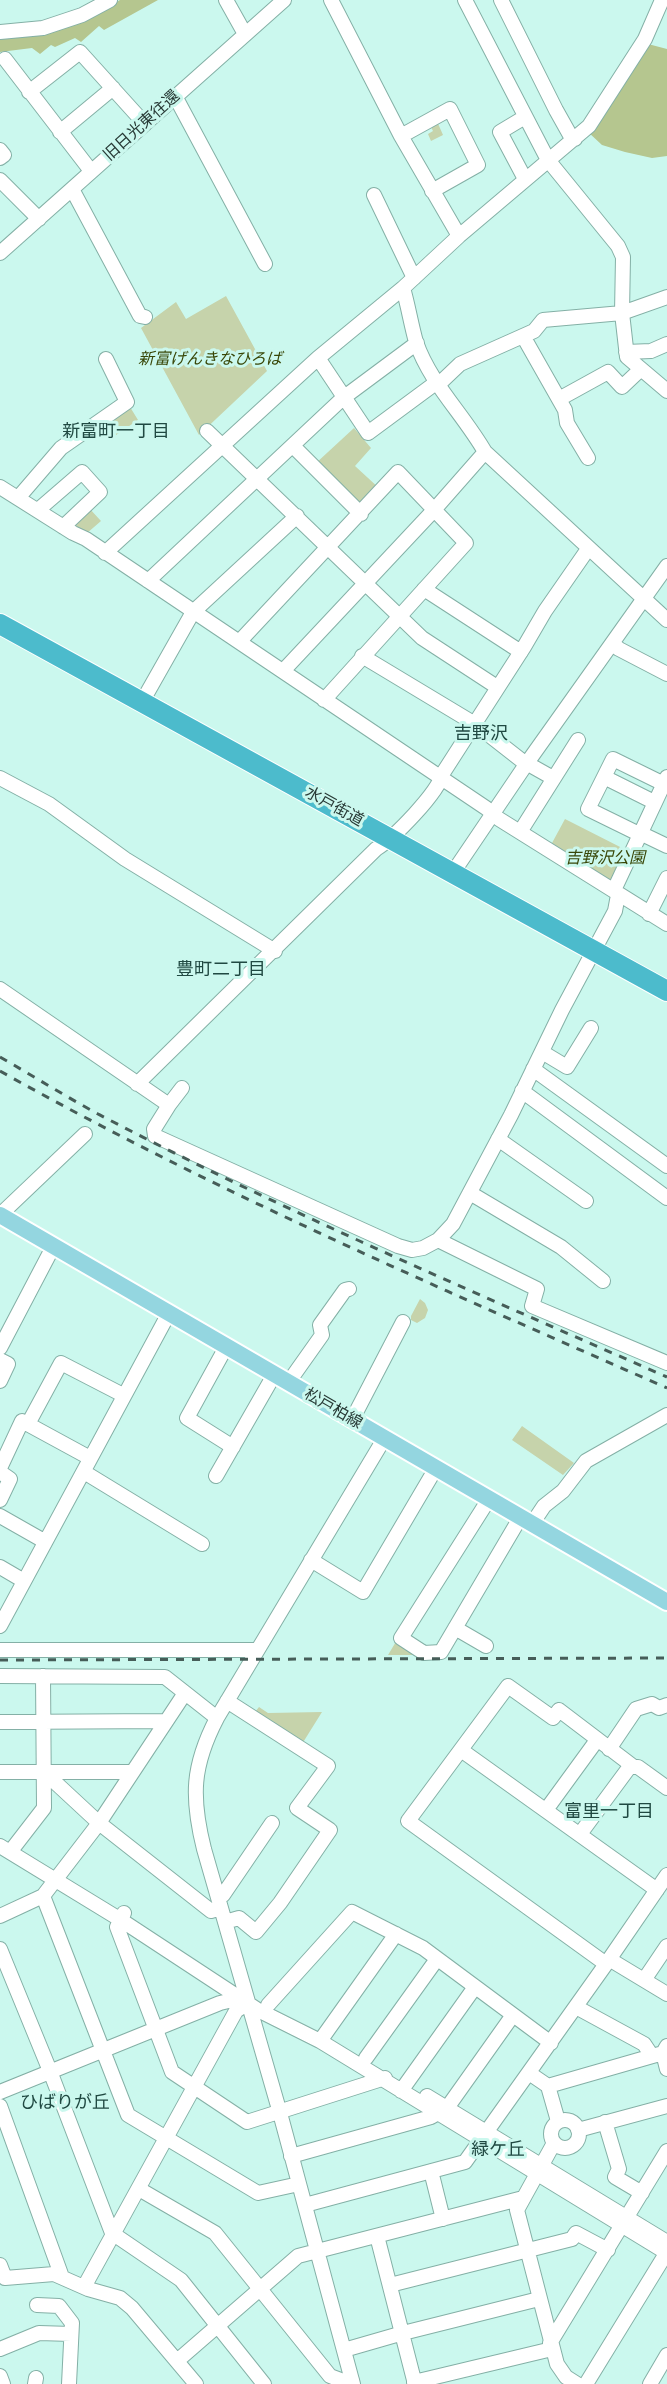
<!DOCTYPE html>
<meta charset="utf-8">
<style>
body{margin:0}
canvas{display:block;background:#cbf8ee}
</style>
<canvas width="667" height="2384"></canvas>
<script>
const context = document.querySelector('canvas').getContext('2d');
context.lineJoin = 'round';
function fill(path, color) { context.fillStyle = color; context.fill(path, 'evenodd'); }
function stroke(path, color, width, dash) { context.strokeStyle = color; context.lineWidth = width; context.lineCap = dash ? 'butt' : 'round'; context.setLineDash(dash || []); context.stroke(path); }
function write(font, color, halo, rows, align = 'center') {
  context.font = font + ' "Times New Roman","Noto Sans JP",serif'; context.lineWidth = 6; context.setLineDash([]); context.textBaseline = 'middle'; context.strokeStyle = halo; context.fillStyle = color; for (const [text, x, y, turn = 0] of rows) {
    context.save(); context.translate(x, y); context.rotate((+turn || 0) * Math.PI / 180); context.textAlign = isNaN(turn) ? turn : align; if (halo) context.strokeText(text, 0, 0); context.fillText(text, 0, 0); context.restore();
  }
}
const green = new Path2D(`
 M436,119l7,16 -12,6 -3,-7 5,-3 -4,-8z
 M226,296l41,75 -68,64 -58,-107 35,-26 10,17z
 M127,402l11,18 -22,15 -12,-17z
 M354,428l17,20 -16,18 25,23 -17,17 -48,-42z
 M89,508l12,13 -15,13 -14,-10z
 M565,819l63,32 -13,30 -7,2 -56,-40z
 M420,1299l5,4 3,7 -3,8 -8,5 -6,-3v-4z
 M522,1426l52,37 -11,12 -51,-35z
 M397,1640l26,15h-35z
 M259,1707l9,6 54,-1 -20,32 -47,-32z`);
const forest = new Path2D(`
 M120,0h38l-54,30 -5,-4 -18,16 -6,-4 -20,9 -4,-2 -11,9 -8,-6 -32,4v-16l87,-17z
 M648,44l19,5v107l-15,2 -27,-6 -23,-7 -14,-13z`);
const minor = new Path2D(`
 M226,0l19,34
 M331,0l70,136 58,100
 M465,0l83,160 70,86 5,11 -1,56 5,44 40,34
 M501,0l55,110 14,25 5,4
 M0,32l43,-4 39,-13 28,-15
 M5,59l86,112
 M29,92l51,-40 65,72
 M175,96l90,168
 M525,117l-25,15 25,47
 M60,132l53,-44
 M401,136l49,-27 28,56 -46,26
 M0,150l4,5 -4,3
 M0,180l39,39
 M72,189l68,127 5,1
 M374,195l40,83
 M0,253l284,-253
 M403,288l56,-52 130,-110 56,-87 17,-39
 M523,336l42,74 2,13 21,35
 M626,352l25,-1 16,-7
 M318,358l50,75 69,-51
 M439,384l21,-20 74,-33 9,-11 79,-7 45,-16
 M559,399l49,-27 14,15 19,-18
 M207,431l215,207 75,49
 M293,446l68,68
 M0,487l73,46 13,6 400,269 13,11 168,105
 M18,498l43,-50 66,-46 -21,-43
 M38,510l44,-38 18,20 -37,35
 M105,553l213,-195 85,-70c5,17 8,36 13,54 14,41 48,73 69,110l182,168
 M148,581l195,-183 74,-55
 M424,589l97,63
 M239,642l159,-170 68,71 -142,157
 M613,644l6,5 48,25
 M362,656l113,68 46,36 32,18
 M283,671l151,-161 51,-58
 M142,702l51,-90 104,-96
 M604,777l50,25
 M0,778l49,26 76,55 150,92
 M520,832l58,-92
 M640,833l27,13
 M639,834l-51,-25 25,-50 51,25
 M452,874l75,-111 140,-197
 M614,890l53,-113
 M649,914l18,-36
 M0,989l169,116 -15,24 1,7 243,110 14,4 11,-2 15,-8 15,-16 58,-109 51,-105 53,-99 3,-16
 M542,1052l25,15 24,-39
 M533,1069l134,97
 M137,1084l239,-235c18,-11 62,-56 67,-76l81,-126 21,-36 43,-62
 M522,1091l145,107
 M169,1105l13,-17
 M498,1139l88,62
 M470,1193l91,54 42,34
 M0,1215l85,-81
 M438,1240l99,49 -5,17 135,57
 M226,1347l-39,71 46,29
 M0,1348l53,-101
 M0,1360l8,4 -8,17
 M288,1383l34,-48 -2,-10 25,-35 4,-1
 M352,1420l51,-98
 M28,1424l33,-61 62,32
 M0,1468l22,-47 68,37
 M0,1472l10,7 -10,21
 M84,1472l118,72
 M216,1476l58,-101
 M489,1499l-88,139 23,15 17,-1 79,-134
 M0,1516l44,25
 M532,1524l12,-18 19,-15 23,-30 81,-46
 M311,1560l52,32 73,-124
 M0,1567l24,14
 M0,1626l169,-313
 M455,1628l31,18
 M0,1650h257
 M0,1676l165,1 52,41
 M0,1722l165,-1
 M609,1749l27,-40 16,-5 7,4 8,-3
 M461,1750l196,140
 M0,1772h132
 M44,1772l55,51 112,88 10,-3
 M546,1810l51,-70
 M580,1834l51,-69
 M0,1846l121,74 137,90 62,31 347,212
 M10,1852l34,-44 -1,-132
 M43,1896l85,219 130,78 41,-9
 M218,1897l5,-2 49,-72
 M124,1913l-7,14 55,145 75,50 138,-44
 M0,1916l43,-20 56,-73 86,-130
 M225,1922l14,-4 17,14 24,-29 50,-73 -33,-22 31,-42 -101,-65
 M0,1949l50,122 62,162 69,47 83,104
 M609,1959l58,35
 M606,1964l-198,-143 100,-135 45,32 6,-8 75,57h4l29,21
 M644,1980l23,-34
 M268,2005l84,-93 71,36 128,95
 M576,2007l68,37 8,12
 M320,2041l76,-107
 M663,2053l4,16
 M366,2058l71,-99
 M529,2073l19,13 115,-33 4,-7
 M548,2086l10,35
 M401,2091l74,-104
 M0,2092l220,-89 21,-5
 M427,2096l240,146
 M0,2106l62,171
 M551 2134a14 14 0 1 1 28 0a14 14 0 1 1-28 0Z
 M605,2122l14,47 -4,8 27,16
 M578,2130l89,-24
 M554,2143l-37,67 40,154 9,13 11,7
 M291,2156l140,-39 16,-9 66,-93
 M431,2171l12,48
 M139,2189l76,44 115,143 16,6 6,-2
 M305,2205l160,-43 141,-198 61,-89
 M377,2236l38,148
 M0,2265l5,13 49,-4 34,15 32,9 12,10 64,76
 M390,2285l182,-46 4,-6 32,17
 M84,2287l152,-276 12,-8
 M37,2305l22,1 13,17 -3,61
 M550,2343l117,-192
 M0,2349l39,-16 32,1
 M344,2350l59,-17 136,-34
 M177,2361l121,-105 225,-58
 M0,2376l3,8
 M414,2382l138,-33
 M35,2384l1,-6
 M353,2384l-73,-271 -76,-264c-13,-52 -12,-83 13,-131l167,-279
 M586,2384l81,-132
 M650,2384l17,-29`);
const major = new Path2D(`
 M0,1215l667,387`);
const highway = new Path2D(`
 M0,624l667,367`);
const rail = new Path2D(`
 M0,1057c33,19 65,39 98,57 185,97 378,179 569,263
 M0,1071c215,121 442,218 667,317
 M0,1660l667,-2`);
const streetNames = [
 ["旧日光東往還",142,126,-42],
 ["水戸街道",334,807,29],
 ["松戸柏線",333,1409,30]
];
const parkNames = [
 ["新富げんきなひろば",210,360],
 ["吉野沢公園",605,859]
];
const neighbourhoodNames = [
 ["新富町一丁目",116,432],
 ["吉野沢",481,734],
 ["豊町二丁目",221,970],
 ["富里一丁目",609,1812],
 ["ひばりが丘",65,2103],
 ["緑ケ丘",498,2150]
];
fill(green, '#c6d3ab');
fill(forest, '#b5c68f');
stroke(minor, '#84b0a6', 16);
stroke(major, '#fff', 20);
stroke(highway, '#fff', 22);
stroke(minor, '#fff', 14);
stroke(major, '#94d6e0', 16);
stroke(highway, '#4cbbcc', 20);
stroke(rail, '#465d58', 3, [8, 8]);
write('16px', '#283a36', '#cbf8ee', streetNames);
write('italic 16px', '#384607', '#cbf8ee', parkNames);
write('18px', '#204942', '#cbf8ee', neighbourhoodNames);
</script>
